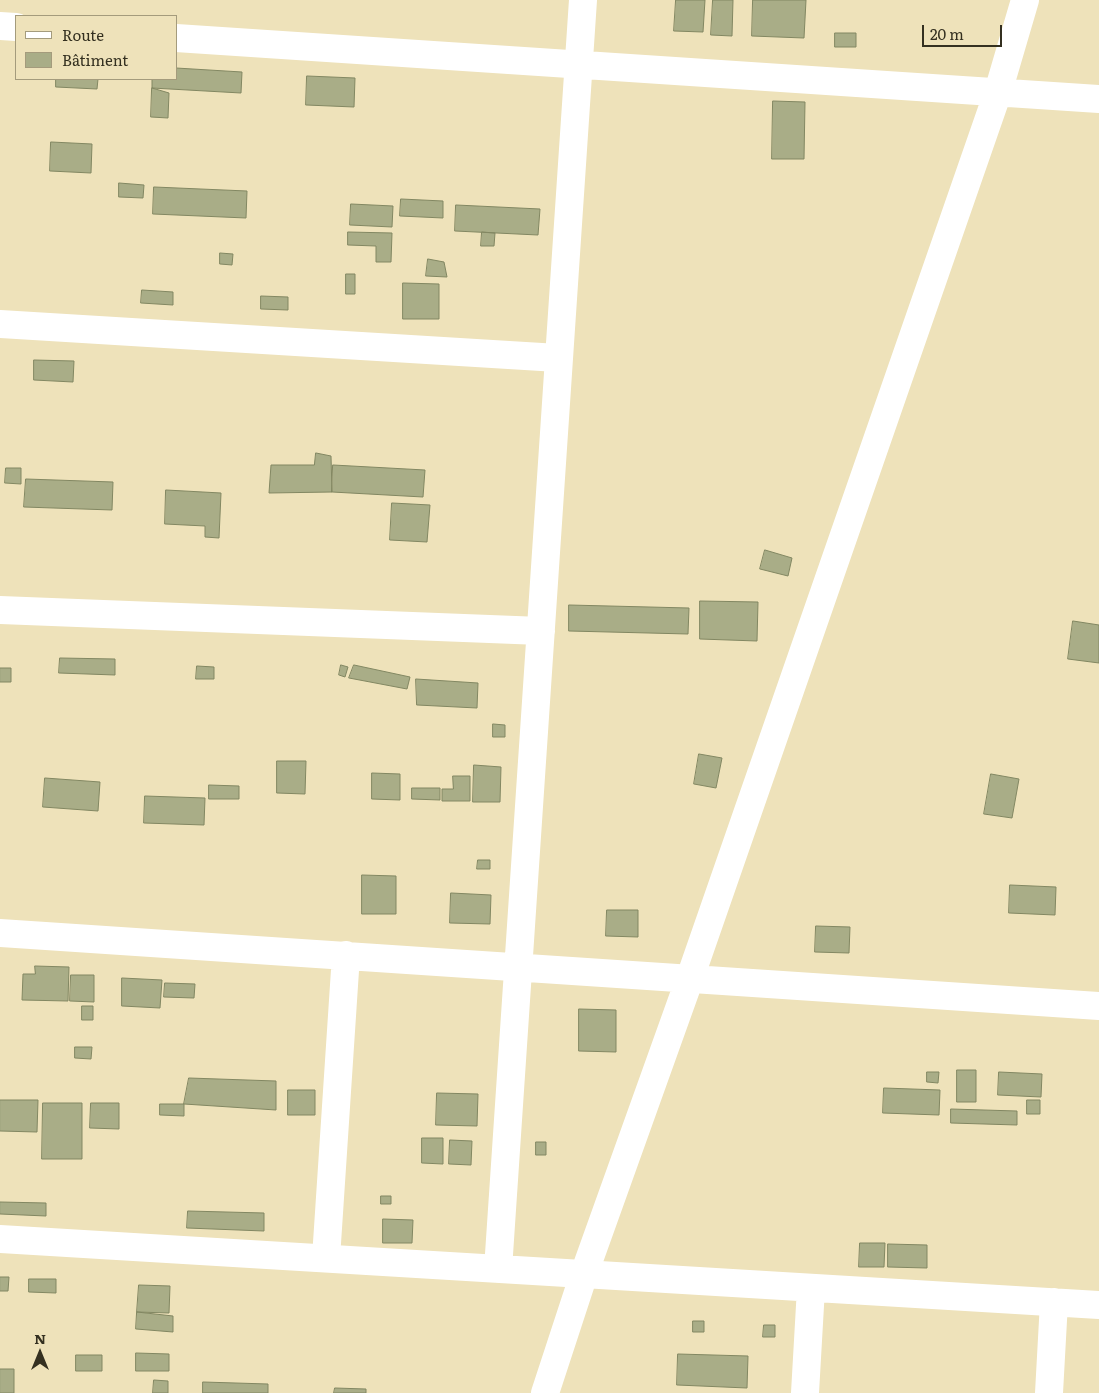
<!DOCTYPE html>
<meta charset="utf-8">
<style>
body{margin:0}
#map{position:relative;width:1099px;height:1393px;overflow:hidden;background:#eee2ba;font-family:Literata,serif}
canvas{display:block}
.legend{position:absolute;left:15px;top:15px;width:162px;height:65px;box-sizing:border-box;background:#eee2ba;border:1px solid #a49b7c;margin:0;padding:6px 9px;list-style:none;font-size:15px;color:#343020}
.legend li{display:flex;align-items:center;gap:10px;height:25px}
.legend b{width:25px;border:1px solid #a49b7c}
.north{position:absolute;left:15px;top:1328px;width:50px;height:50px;-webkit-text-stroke:4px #eee2ba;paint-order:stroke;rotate:0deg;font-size:14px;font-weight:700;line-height:20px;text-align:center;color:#343020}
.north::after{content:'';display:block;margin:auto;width:18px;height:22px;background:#343020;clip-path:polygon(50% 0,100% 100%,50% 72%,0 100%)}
.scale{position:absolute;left:922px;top:25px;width:80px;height:22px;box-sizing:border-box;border:2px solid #343020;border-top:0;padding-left:6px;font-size:15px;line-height:18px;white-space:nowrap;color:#343020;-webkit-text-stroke:4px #eee2ba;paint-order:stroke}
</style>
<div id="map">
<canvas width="1099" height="1393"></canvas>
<ul class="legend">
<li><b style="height:6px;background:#fff"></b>Route</li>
<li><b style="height:14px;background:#a9ad87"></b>Bâtiment</li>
</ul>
<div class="north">N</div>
<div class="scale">20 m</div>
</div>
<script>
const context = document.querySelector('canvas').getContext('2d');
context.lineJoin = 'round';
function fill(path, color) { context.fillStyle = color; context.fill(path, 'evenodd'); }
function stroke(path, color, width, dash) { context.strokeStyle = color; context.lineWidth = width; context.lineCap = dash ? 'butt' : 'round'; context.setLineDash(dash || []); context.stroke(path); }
const building = new Path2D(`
 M676,0h29l-2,32 -29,-1z
 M713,0h20l-1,36 -21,-1z
 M753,0h53l-2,38 -52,-2z
 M835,33h21v14h-21z
 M176,68l66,4 -1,21 -89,-5v-9h24z
 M307,76l48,2 -1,29 -48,-2z
 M56,79h42l-1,10 -41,-2z
 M152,88l17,5 -1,25 -17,-1z
 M773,101l32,1 -1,57h-32z
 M51,142l41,2 -1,29 -41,-2z
 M119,183l25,2 -1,13 -24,-1z
 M154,187l93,4 -1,27 -93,-4z
 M401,199l42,2v17l-43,-2z
 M351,204l42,2 -1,21 -42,-2z
 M456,205l84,4 -2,26 -83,-4z
 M348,232l44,1 -1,29h-15v-16l-28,-1z
 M482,232l13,1 -1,13h-13z
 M220,253l13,1 -1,11 -12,-1z
 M428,259l16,3 3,15 -21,-1z
 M346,274h9v20h-9z
 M403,283l36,1v35h-36z
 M142,290l31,2v13l-32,-2z
 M261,296l27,1v13l-27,-1z
 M34,360l40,1 -1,21 -39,-2z
 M316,453l15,3 1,36 -63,1 2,-28h43z
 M333,465l92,5 -2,27 -91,-5z
 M6,468h15v16l-16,-1z
 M26,479l87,3 -1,28 -88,-3z
 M166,490l55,3 -2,45 -14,-1v-11l-40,-2z
 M392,503l38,2 -3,37 -37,-2z
 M765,550l27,8 -4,18 -28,-7z
 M700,601l58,1 -1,39 -57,-2z
 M569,605l120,3 -1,26 -119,-3z
 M1073,621l26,4v38l-31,-4z
 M60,658l55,1v16l-56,-2z
 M341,665l7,2 -3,10 -6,-2z
 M354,665l56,12 -3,12 -58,-11z
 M197,666l17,1v12h-18z
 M0,668h11v14h-11z
 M416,679l62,4 -1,25 -60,-3z
 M493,724l12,1v12h-12z
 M699,754l23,4 -6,30 -22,-4z
 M277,761h29l-1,33 -28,-1z
 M474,765l27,2 -1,35h-27z
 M372,773l28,1v26l-28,-1z
 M991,774l28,5 -7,39 -28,-4z
 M453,776h17v25h-28v-12h11z
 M45,778l55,4 -2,29 -55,-4z
 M209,785l30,1v13h-30z
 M412,788h28v12l-28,-1z
 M145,796l60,2 -1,27 -60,-2z
 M478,860h12v9h-13z
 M362,875l34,1v38h-34z
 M1010,885l46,2 -1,28 -46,-2z
 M451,893l40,2 -1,29 -40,-1z
 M607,910h31v27l-32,-1z
 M816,926l34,1 -1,26 -34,-1z
 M35,966l34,1 -1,34 -46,-1 1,-26h12z
 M71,975h23v27l-24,-1z
 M122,978l40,2 -2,28 -38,-2z
 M165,983l30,1 -1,14 -30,-1z
 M82,1006h11v14h-11z
 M579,1009l37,1v42l-37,-1z
 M75,1047h17l-1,12 -16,-1z
 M957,1070h19v32h-19z
 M927,1072h12l-1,11 -11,-1z
 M999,1072l43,2 -1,23 -43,-2z
 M189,1078l87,3v29l-92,-6z
 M884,1088l56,2 -1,25 -56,-2z
 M288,1090h27v25h-27z
 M437,1093l41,1 -1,32 -41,-1z
 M0,1100h38l-1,32 -37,-1z
 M1027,1100h13v14h-13z
 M43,1103h39v56h-40z
 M91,1103h28v26l-29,-1z
 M160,1104h24v12l-24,-1z
 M951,1109l66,2v14l-66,-2z
 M422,1138h21v26l-21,-1z
 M450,1140l22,1 -1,24 -22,-1z
 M536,1142h10v13h-10z
 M381,1196h10v8h-10z
 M0,1202l46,1v13l-46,-2z
 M188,1211l76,2v18l-77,-3z
 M383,1219l30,1 -1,23h-29z
 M860,1243h25l-1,24h-25z
 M888,1244l39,1v23l-39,-1z
 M0,1277h9l-1,14h-8z
 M29,1279h27v14l-27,-1z
 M139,1285l31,1 -1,27 -32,-1z
 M137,1312l36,4v16l-37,-3z
 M693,1321h11v11h-11z
 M764,1325h11v12h-12z
 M136,1353l33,1v17h-33z
 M678,1354l70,2 -1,32 -70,-3z
 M76,1355h26v16h-26z
 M0,1369h14v24h-14z
 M154,1380l14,1v12h-15z
 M203,1382l65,2v9h-65z
 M335,1388l31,1v4h-32z`);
const minor = new Path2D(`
 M0,26l16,1
 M176,38l923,61
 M0,324l558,34
 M0,610l541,21
 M0,933l1099,73
 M0,1239l1099,66
 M326,1258l20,-303
 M498,1269l85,-1269
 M545,1393l39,-119 106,-296 308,-886 27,-92
 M805,1393l6,-105
 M1049,1393l5,-91`);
fill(building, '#a9ad87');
stroke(building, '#828762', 1);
stroke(minor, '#fff', 28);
</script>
